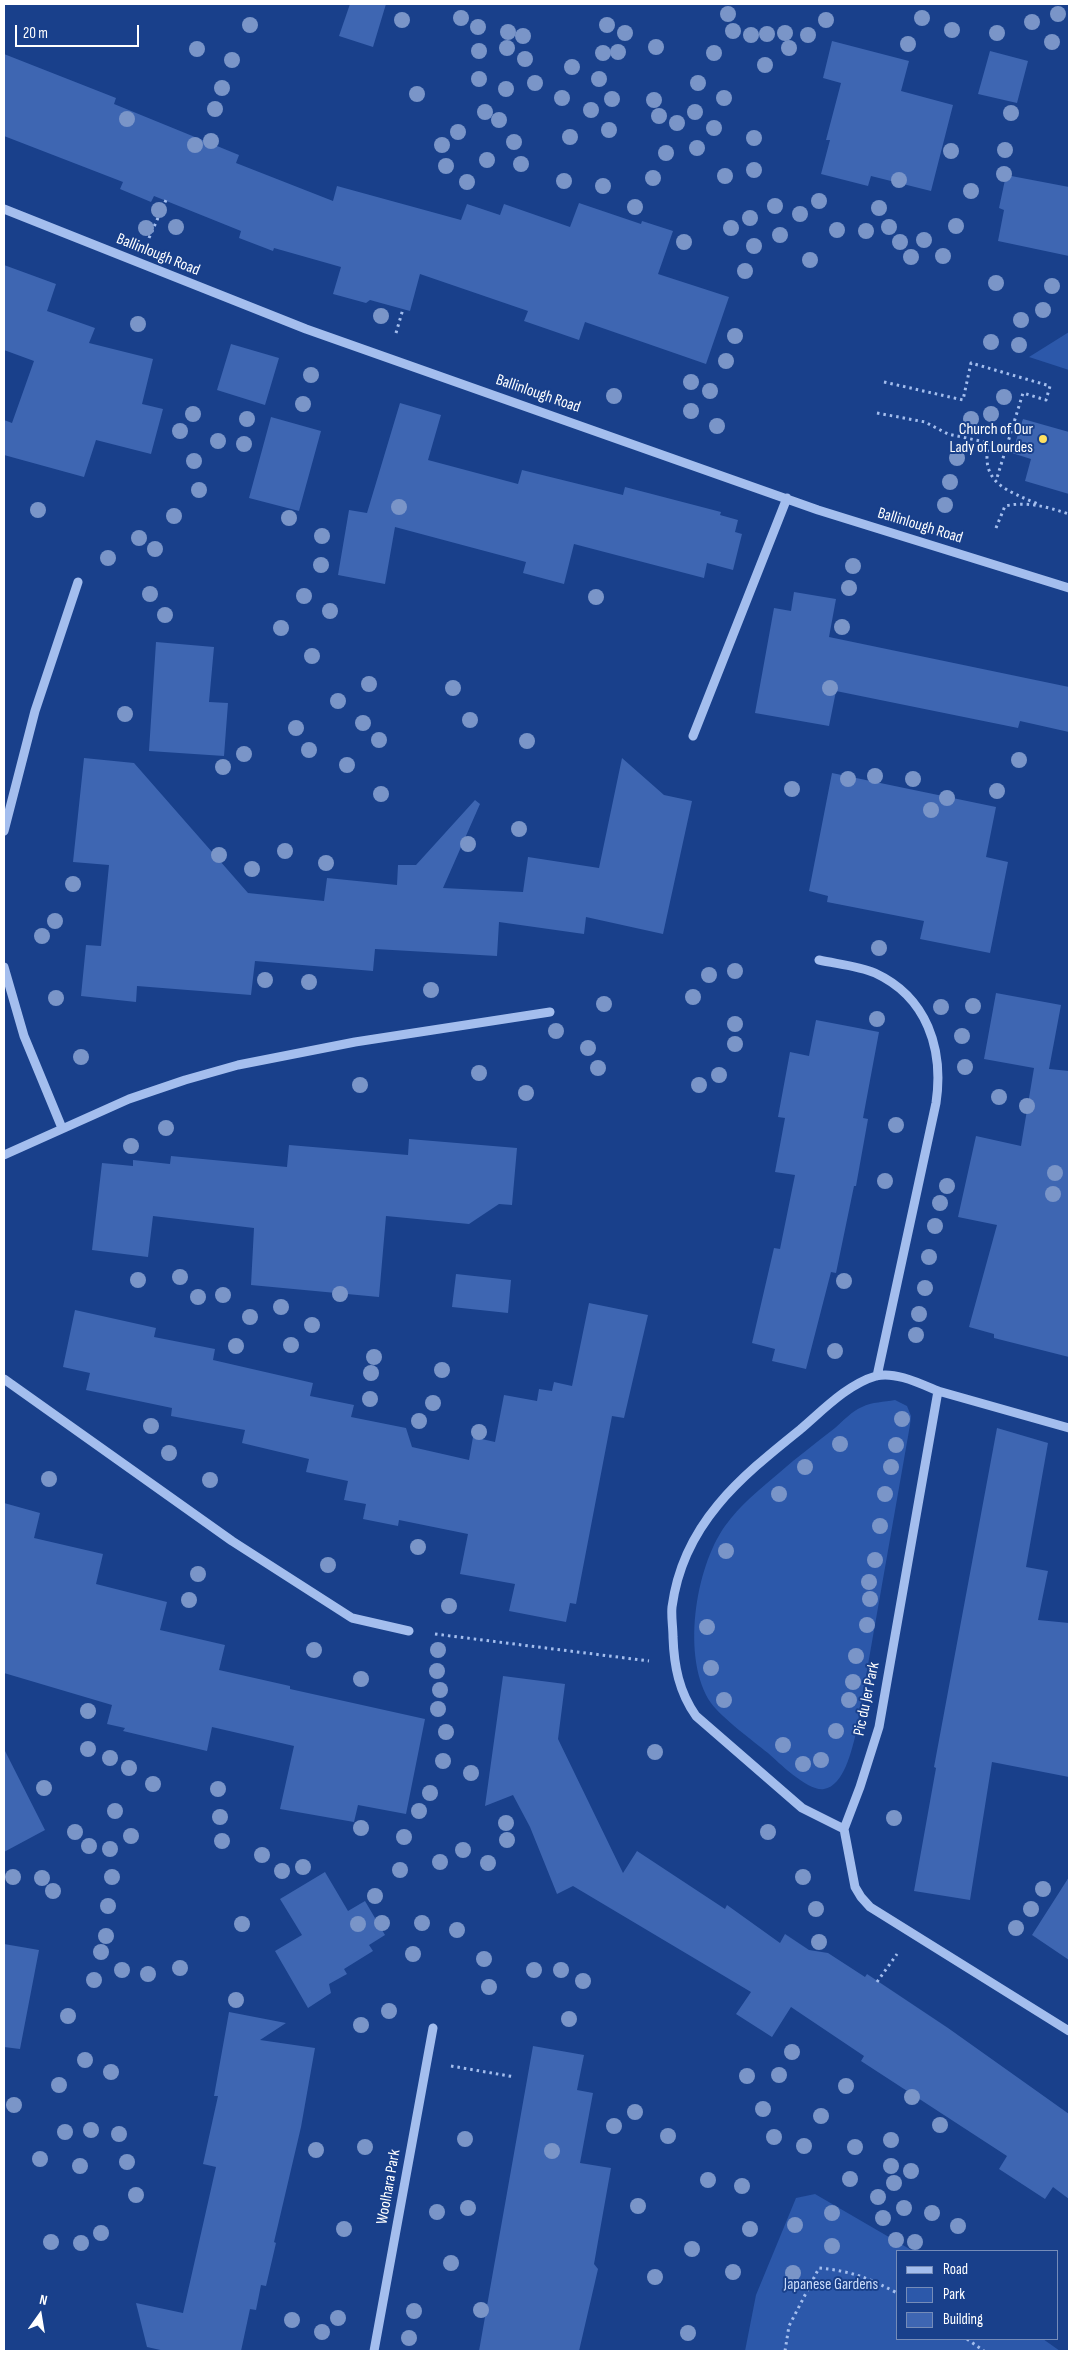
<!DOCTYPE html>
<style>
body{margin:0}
#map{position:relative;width:1073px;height:2355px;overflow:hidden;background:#19408b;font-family:"Sofia Sans Condensed",sans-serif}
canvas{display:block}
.frame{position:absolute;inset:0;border:5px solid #fff;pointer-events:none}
.legend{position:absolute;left:896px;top:2250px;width:162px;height:90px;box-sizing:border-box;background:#19408b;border:1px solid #758cb9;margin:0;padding:6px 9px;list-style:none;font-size:15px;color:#fff}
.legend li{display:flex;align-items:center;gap:10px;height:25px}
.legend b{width:25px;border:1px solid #758cb9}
.north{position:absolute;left:15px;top:2290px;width:50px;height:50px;-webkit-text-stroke:4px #19408b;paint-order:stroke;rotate:13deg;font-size:14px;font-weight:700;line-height:20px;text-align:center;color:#fff}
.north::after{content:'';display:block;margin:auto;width:18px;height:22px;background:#fff;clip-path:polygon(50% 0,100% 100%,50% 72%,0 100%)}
.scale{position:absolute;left:15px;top:25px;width:124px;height:22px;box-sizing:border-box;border:2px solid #fff;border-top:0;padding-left:6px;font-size:15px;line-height:18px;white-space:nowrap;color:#fff;-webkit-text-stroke:4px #19408b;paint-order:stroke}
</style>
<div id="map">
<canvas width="1073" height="2355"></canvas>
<div class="frame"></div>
<ul class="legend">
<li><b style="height:6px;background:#a4beee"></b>Road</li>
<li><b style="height:14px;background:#2c58aa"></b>Park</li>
<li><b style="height:14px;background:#3e66b2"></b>Building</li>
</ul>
<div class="north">N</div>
<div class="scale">20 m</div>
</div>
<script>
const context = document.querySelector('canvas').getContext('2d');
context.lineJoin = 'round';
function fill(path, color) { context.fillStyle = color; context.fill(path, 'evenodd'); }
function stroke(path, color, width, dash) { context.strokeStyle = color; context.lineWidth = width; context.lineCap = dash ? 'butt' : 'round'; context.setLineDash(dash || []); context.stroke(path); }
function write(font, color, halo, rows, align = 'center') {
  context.font = font + ' "Sofia Sans Condensed",sans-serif'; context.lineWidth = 4; context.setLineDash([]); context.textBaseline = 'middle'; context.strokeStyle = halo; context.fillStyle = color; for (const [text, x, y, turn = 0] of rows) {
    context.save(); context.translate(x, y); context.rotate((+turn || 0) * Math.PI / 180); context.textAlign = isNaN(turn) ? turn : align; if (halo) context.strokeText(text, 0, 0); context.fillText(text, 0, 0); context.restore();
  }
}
const green = new Path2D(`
 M1069,332v38l-40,-13z
 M895,1400l12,6 4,10 -1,9 -54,308c-4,16 -12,53 -32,56 -15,3 -45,-26 -56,-36 -15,-12 -46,-35 -57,-50 -30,-44 -16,-135 14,-177 15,-21 34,-36 54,-53 18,-16 37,-30 56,-45 8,-7 17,-17 27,-21 10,-5 22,-5 33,-7z
 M815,2194l98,57h-16v88h146l17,12h-315l11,-56 40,-97z`);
const building = new Path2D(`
 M350,4h36l-13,43 -34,-11z
 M832,41l77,20 -8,30 52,14 -22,86 -60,-15 -3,10 -47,-12 9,-34h-4l15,-57 -18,-5z
 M990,51l38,10 -11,42 -39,-9z
 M4,54l112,44 -2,6 125,51 -3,8 97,38 4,-15 124,34 6,-16 33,11 4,-11 66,23 9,-24 62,21 1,-3 31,10 -15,43 71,23 -23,67 -121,-42 -6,18 -55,-19 4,-10 -108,-37 -10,37 -40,-11 -4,3 -33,-9 8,-27 -67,-19 -1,3 -34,-13 2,-7 -87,-35 -3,6 -31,-13 3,-7 -119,-46z
 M1006,175l63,12v69l-71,-15 6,-31 -5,-2z
 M4,265l52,19 -9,27 48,17 -6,15 64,16 -11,45 21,5 -12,45 -55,-14 -12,37 -80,-22v-35l8,3 22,-62 -30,-11z
 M231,344l48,14 -14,47 -48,-15z
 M400,403l41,12 -13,45 90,24 4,-14 101,25 2,-8 96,25 -1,3 18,5 -3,12 7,2 -9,36 -26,-7 -3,15 -130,-34 -10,40 -41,-11 3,-11 -131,-35 -10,57 -47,-9 11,-65 18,3z
 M271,417l50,14 -22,80 -50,-13z
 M1023,419l46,13v62l-44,-13 6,-22 -19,-6z
 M794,592l42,7 -7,38 240,50v45l-49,-11 -2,7 -182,-37 -7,35 -74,-13 19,-105 17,3z
 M156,642l58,5 -5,55 19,1 -4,53 -75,-5z
 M84,758l50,5 114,130 76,8 3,-23 70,7 1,-20h18l59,-65 5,4 -37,84 80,4 5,-35 71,11 23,-110 42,37 28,6 -29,133 -77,-17 -2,17 -85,-12 -2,34 -122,-7 -2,22 -118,-10 -4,34 -114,-9 -1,16 -55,-6 5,-51 15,1 8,-81 -36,-3z
 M832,773l164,34 -10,50 22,5 -18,91 -70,-14 4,-18 -97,-19 1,-6 -19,-5z
 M996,993l65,12 -12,64 20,2v286l-75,-19v-4l-25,-7 28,-102 -39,-8 18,-81 45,10 13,-78 -50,-9z
 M816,1020l63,12 -16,86 5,1 -12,67h-2l-18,87 -5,-1 -25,97 -34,-8 3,-12 -23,-6 22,-95 6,1 15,-74 -20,-3 10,-54 -7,-1 12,-65 19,4z
 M409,1139l108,9 -5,57 -13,-1 -30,20 -83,-8 -7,81 -128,-12 3,-57 -101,-12 -5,41 -56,-7 10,-87 31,3v-6l37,4 1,-8 116,11 2,-22 119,10z
 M456,1274l55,6 -3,33 -56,-6z
 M589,1303l59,12 -24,103 -12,-2 -36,188 -6,-1 -4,19 -57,-11 6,-27 -55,-10 8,-40 -69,-14 -1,6 -35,-7 3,-15 -22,-4 4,-19 -42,-9 3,-13 -67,-16 3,-13 -74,-14 1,-8 -86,-18 4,-17 -27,-6 12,-57 81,18 -2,9 61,12 -2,11 100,23 -3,13 44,9 -3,12 55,11 6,19 57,13 4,-23 22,5 9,-47 33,6 2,-12 13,2 2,-9 18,4z
 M997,1428l51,15 -22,124 22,4 -10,49 31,3v154l-77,-15 -22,138 -56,-9 22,-123 -2,-1z
 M4,1503l36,10 -6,25 69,16 -7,30 71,18 -7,28 65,15 -6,25 71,16v3l135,30 -19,95 -48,-9 -4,17 -74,-13 14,-63 -82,-19 -5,24 -84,-20 2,-3 -18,-4 5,-19 -108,-32z
 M503,1676l62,8 -7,55 65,134 14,-22 88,58 2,-4 53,38 5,-9 24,16 19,3 37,24 2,-3 81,54 121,86v85l-16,-12 -8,12 -46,-30 8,-13 -146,-95 3,-5 -73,-49 -19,30 -36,-23 15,-22 -178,-106 -16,8 -27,-67 -17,-32 -28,11z
 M4,1749l41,81 -41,22z
 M325,1872l23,39 17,-10 20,34 -16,10 4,6 -29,18 3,5 -18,10 2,9 -23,15 -33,-57 27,-16 -22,-36z
 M1069,1877v83l-37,-25z
 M4,1944l35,6 -19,99 -16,-2z
 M229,2012l57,11 -26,17 55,8 -14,79 -27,115 2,1 -10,43 -5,-1 -5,25 -6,-1 -9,42h-76l-18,-4 -11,-44 47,10 33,-146 -13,-3 15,-68h-4z
 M533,2046l51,9 -7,35 16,3 -13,70 31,5 -17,96 4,5 -19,82h-100z`);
const path = new Path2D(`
 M149,238l17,-38
 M396,333l7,-24
 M884,382l79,18 8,-37 79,23 -4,14 -23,-7 -27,88
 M877,413l48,9 23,12 41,9c-10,40 19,48 49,61
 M996,528l9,-22c23,-5 42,1 64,8
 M435,1634l214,27
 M877,1982l20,-28
 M451,2066l64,11
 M967,2339l17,12
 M785,2351l4,-25 30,-58c32,3 50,10 78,25`);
const minor = new Path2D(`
 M4,209l302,120 512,181 251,78
 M693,736l94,-238
 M4,831l31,-120 43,-129
 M819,960c18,4 40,6 56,13 52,24 69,76 61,130l-59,273
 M4,967l20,69 38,92
 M4,1155l125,-56 56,-19 53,-15 117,-23 195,-30
 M4,1379l228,162 120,77 57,13
 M1069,1428l-131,-37 -59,336 -19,60 -16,42 11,58 6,10 9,10 199,124
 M844,1829l-42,-21 -106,-92c-17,-24 -22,-50 -23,-79 0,-10 -2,-21 -1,-30 11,-84 69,-130 130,-179 21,-18 46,-44 74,-52 19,-5 45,8 62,15
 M374,2351l59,-323`);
const trees = [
 [728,14],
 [1058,14],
 [461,18],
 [922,18],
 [402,20],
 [826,20],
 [1032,22],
 [250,25],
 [607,25],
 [478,27],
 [952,30],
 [733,31],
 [508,32],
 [625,33],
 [785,33],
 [997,33],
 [767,34],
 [751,35],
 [808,35],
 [523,36],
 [1052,42],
 [908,44],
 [656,47],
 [507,48],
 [789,48],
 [197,49],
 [479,51],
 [618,52],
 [603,53],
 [714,53],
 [525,59],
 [232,60],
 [765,65],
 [572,67],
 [479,79],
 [599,79],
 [535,83],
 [698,83],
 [222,88],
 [506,89],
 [417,94],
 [562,98],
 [724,98],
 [612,99],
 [654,100],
 [215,109],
 [591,110],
 [485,112],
 [695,112],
 [1011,113],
 [659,116],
 [127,119],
 [499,120],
 [677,123],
 [714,128],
 [609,130],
 [458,132],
 [570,137],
 [754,138],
 [211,141],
 [514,142],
 [195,145],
 [442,145],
 [697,148],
 [1005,150],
 [951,151],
 [666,153],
 [487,160],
 [521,164],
 [446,166],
 [754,170],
 [1004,174],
 [725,176],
 [653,178],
 [899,180],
 [564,181],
 [467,182],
 [603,186],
 [971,191],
 [819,201],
 [775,206],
 [635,207],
 [879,208],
 [159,210],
 [800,214],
 [750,218],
 [956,226],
 [176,227],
 [889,227],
 [146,228],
 [731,228],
 [837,230],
 [866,231],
 [780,235],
 [924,240],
 [684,242],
 [900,242],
 [754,246],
 [943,256],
 [911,257],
 [810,260],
 [745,271],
 [996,283],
 [1052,286],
 [1043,310],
 [381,316],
 [1021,320],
 [138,324],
 [735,336],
 [991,342],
 [1019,345],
 [726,361],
 [311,375],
 [691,382],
 [710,391],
 [614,396],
 [1004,397],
 [303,404],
 [691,411],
 [193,414],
 [991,414],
 [247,419],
 [971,419],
 [717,426],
 [180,431],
 [218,441],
 [244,444],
 [957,458],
 [194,461],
 [950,482],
 [199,490],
 [945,505],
 [399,507],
 [38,510],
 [174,516],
 [289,518],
 [322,536],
 [139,538],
 [155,549],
 [108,558],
 [321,565],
 [853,566],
 [849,588],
 [150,594],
 [304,596],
 [596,597],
 [330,611],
 [165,615],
 [842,627],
 [281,628],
 [312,656],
 [369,684],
 [453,688],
 [830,688],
 [338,701],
 [125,714],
 [470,720],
 [363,723],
 [296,728],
 [379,740],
 [527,741],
 [309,750],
 [244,754],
 [1019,760],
 [347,765],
 [223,767],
 [875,776],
 [848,779],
 [913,779],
 [792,789],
 [997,791],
 [381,794],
 [947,798],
 [931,810],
 [519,829],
 [468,844],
 [285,851],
 [219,855],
 [326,863],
 [252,869],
 [73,884],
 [55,921],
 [42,936],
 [879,948],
 [735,971],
 [709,975],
 [265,980],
 [309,982],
 [431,990],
 [693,997],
 [56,998],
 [604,1004],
 [973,1006],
 [941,1007],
 [877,1019],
 [735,1024],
 [556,1031],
 [962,1036],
 [735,1044],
 [588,1048],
 [81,1057],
 [965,1067],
 [598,1068],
 [479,1073],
 [719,1075],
 [360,1085],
 [699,1085],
 [526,1093],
 [999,1097],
 [1027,1106],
 [896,1125],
 [166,1128],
 [131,1146],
 [1055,1173],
 [885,1181],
 [947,1186],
 [1053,1194],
 [940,1203],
 [935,1226],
 [929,1257],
 [180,1277],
 [138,1280],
 [844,1281],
 [925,1288],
 [340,1294],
 [223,1295],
 [198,1297],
 [281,1307],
 [919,1314],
 [250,1317],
 [312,1325],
 [916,1335],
 [291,1345],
 [236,1346],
 [835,1351],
 [374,1357],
 [442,1370],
 [371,1373],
 [370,1399],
 [433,1403],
 [902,1419],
 [419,1421],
 [151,1426],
 [479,1432],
 [840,1444],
 [896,1445],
 [169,1453],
 [805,1467],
 [891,1467],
 [49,1479],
 [210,1480],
 [779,1494],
 [885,1494],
 [880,1526],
 [418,1547],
 [726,1551],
 [875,1560],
 [328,1565],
 [198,1574],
 [869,1582],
 [870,1599],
 [189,1600],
 [449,1606],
 [867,1625],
 [707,1627],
 [314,1650],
 [438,1650],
 [856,1656],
 [711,1668],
 [437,1671],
 [361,1679],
 [853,1682],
 [440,1690],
 [724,1700],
 [849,1700],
 [438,1709],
 [88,1711],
 [836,1731],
 [446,1732],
 [783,1745],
 [88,1749],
 [655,1752],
 [110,1758],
 [821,1760],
 [443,1761],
 [803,1764],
 [129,1768],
 [471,1773],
 [153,1784],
 [44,1788],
 [218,1789],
 [430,1793],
 [115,1811],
 [419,1811],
 [220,1817],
 [894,1818],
 [506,1823],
 [361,1828],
 [75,1832],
 [768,1832],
 [131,1836],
 [404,1837],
 [507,1840],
 [222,1841],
 [89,1846],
 [110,1849],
 [463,1850],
 [262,1855],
 [440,1862],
 [488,1863],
 [303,1867],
 [400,1870],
 [282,1871],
 [13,1877],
 [112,1877],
 [803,1877],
 [42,1878],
 [1043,1889],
 [53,1891],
 [375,1896],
 [108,1906],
 [816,1909],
 [1031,1909],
 [382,1923],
 [422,1923],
 [242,1924],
 [358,1924],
 [1016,1928],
 [457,1930],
 [106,1936],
 [819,1942],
 [101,1952],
 [413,1954],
 [484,1959],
 [180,1968],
 [122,1970],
 [534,1970],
 [561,1970],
 [148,1974],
 [94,1980],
 [583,1981],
 [489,1987],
 [236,2000],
 [389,2011],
 [68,2016],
 [569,2019],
 [361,2025],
 [792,2052],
 [85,2060],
 [111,2072],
 [779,2075],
 [747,2076],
 [59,2085],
 [846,2086],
 [912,2097],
 [14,2105],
 [763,2109],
 [635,2112],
 [821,2116],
 [940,2125],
 [614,2126],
 [91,2130],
 [65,2132],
 [119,2134],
 [668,2136],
 [774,2137],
 [465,2139],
 [891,2140],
 [804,2146],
 [365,2147],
 [855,2147],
 [316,2150],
 [552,2151],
 [40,2159],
 [127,2162],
 [80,2166],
 [891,2166],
 [911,2171],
 [850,2179],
 [708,2180],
 [894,2183],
 [742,2186],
 [136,2195],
 [878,2197],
 [638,2206],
 [468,2208],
 [904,2208],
 [437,2212],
 [832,2213],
 [932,2213],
 [883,2218],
 [795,2225],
 [958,2226],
 [344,2229],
 [750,2229],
 [101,2233],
 [896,2240],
 [51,2242],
 [915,2242],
 [81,2243],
 [832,2246],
 [692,2249],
 [451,2263],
 [733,2272],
 [793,2273],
 [655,2277],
 [481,2310],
 [414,2311],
 [338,2318],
 [292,2320],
 [322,2332],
 [688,2333],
 [409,2338]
];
const markers = [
 [1043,439,5,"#ffe161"]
];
const streetNames = [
 ["Ballinlough Road",158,255,22],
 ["Ballinlough Road",538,394,19],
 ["Ballinlough Road",920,526,17],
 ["Pic du Jer Park",867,1699,-78],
 ["Woolhara Park",389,2187,-80]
];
const poiNames = [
 ["Church of Our",1033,430],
 ["Lady of Lourdes",1033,448]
];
const parkNames = [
 ["Japanese Gardens",831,2285]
];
fill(green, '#2c58aa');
fill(building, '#3e66b2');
stroke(path, '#a4beee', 3, [2.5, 4]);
stroke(minor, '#a4beee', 9);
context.fillStyle = '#7a95c8';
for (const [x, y] of trees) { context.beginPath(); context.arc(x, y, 8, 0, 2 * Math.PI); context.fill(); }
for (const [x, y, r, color] of markers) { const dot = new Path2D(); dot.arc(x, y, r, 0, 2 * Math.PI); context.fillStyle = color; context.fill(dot); stroke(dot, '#19408b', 2); }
write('16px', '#fff', '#19408b', streetNames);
write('16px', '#fff', '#19408b', poiNames, 'right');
write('16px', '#cadbfa', '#19408b', parkNames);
</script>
